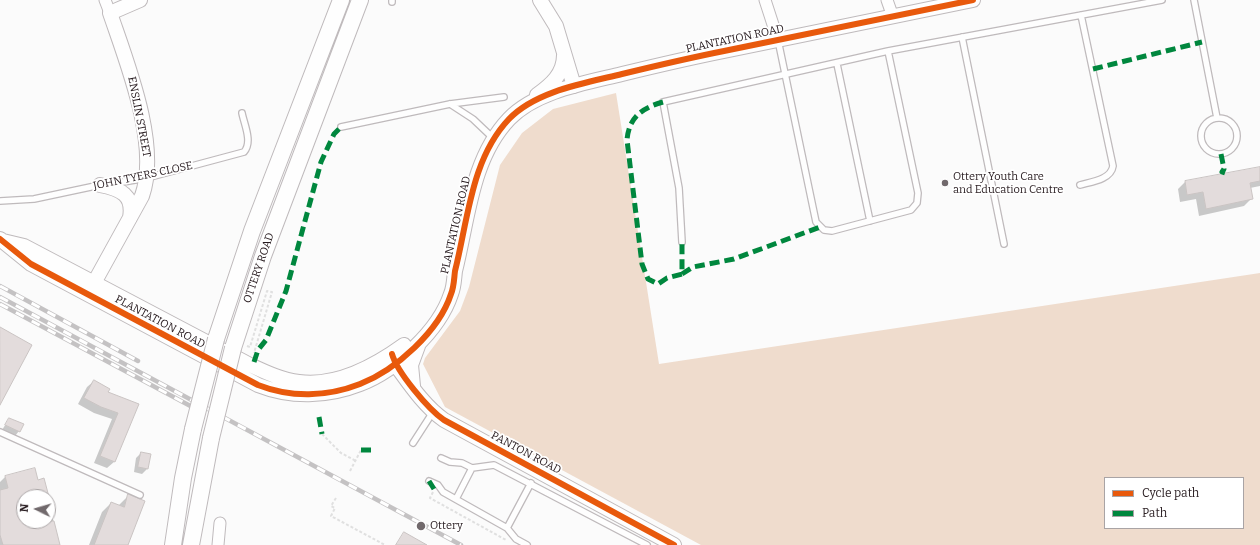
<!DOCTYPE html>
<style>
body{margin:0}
#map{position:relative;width:1260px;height:545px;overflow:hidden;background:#fbfbfb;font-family:Bitter,serif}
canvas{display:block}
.legend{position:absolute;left:1104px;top:477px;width:140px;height:52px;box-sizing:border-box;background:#fff;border:1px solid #a9a4a5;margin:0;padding:5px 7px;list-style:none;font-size:12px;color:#271b1f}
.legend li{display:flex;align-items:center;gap:8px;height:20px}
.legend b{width:20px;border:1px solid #a9a4a5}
.north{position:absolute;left:16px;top:489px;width:40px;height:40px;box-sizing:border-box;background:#fff;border:1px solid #a9a4a5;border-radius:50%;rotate:275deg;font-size:11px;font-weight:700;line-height:16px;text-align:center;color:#271b1f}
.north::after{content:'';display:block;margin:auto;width:14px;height:18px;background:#71696c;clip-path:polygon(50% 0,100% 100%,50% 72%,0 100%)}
</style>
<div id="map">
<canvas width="1260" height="545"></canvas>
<ul class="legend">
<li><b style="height:5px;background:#e8590c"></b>Cycle path</li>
<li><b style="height:5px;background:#00873e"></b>Path</li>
</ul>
<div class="north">N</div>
</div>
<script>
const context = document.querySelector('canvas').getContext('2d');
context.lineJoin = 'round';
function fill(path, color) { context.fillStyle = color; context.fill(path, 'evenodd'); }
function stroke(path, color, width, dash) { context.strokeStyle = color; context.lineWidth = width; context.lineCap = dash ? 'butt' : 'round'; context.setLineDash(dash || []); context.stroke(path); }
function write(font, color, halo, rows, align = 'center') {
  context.font = font + ' Bitter,serif'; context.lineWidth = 3.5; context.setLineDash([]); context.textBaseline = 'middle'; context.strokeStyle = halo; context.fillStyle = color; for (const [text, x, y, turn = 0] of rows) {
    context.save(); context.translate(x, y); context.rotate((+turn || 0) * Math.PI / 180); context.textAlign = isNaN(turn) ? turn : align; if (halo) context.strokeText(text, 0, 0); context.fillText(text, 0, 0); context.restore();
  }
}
const green = new Path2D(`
 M616,93l43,271 601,-91v272h-559l-256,-138 -22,-43 2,-6 35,-47 9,-24 31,-122 22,-32 31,-24zM1105,478h138v50h-138z`);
const shadow = new Path2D(`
 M1260,168v18l-10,2 2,10 -8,8 -45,10 -3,-17 -16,3 -2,-13 7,-7z
 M94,381l13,11 30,13 -23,57 -7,6 -13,-5 18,-44 -18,-6 -16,-9 9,-17z
 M9,419l10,12 -4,5 -13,-6z
 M141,453l9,2 -3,14 -5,5 -8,-2 2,-14z
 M5,477l32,4 11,16h-24v24h24v-23l11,47h-59v-63z
 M128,496l-2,49h-37l13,-33 9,-9 7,3z`);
const building = new Path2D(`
 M1260,167v14l-10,2 3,16 -47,10 -3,-17 -16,3 -2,-14z
 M0,327l32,18 -32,60z
 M94,380l16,9 -2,3 31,12 -24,58 -15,-6 18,-43 -17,-6 -17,-9z
 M9,418l15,6 -4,8 -15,-7z
 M141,452l10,2 -3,15 -10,-2z
 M35,468l3,12 6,-2 5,19h-25v24h30l6,24h-57l-3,-10v-45l8,-2 -3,-12z
 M128,494l17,7 -17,44h-34l17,-43 13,5z
 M404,532l23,13h-31z`);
const path = new Path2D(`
 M247,346l3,1 17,-56 5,1 -18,61
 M322,434l19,19 15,8
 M350,471l11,-21
 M433,492l-3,6 76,42
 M336,498l-5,8 4,2 -4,8 54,29`);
const service = new Path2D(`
 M1194,0l23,118
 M392,2v-2
 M962,37l42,207
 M778,40l38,182 8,8 8,1 79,-21 6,-7 1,-10 -30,-142
 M837,64l33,157
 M450,104l23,15 20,19
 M1201 136a18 18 0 1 1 36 0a18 18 0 1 1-36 0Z
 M341,127l109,-23 54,-7
 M111,184l36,-6 97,-26c9,-10 0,-28 -2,-39
 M1080,185c10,-3 31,-5 33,-19l-32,-151
 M0,201l34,-2 66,-14
 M682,242l-3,-54 -16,-86 225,-51 274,-51
 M0,432l140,63
 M413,443l20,-31
 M441,458l9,4 12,1 10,5 22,-3 153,80
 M429,481l9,4 5,7 64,36 9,11 11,6
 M456,499l16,-31
 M507,528l24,-45`);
const minor = new Path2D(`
 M105,0l5,13
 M765,0l13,40
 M887,0l6,17
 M218,545l2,-22`);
const tertiary = new Path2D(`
 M540,0l16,26 18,60
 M537,95c14,-10 27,-21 27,-40
 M100,185c21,4 34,10 30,33
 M0,239l31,25 227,121c33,13 69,12 102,-1 36,-14 79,-53 91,-90 3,-7 3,-15 4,-23 13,-51 16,-112 54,-152 27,-28 76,-36 113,-45 33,-8 67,-16 102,-23 83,-17 166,-34 249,-51
 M3,241l21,5 226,119c15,7 32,15 49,17 38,5 76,-16 105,-37
 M89,292l53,-96c18,-51 -15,-133 -32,-183l30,-13
 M392,356l3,8c14,19 29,42 49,56l230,125
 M413,386l-2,-21 7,-19`);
const secondary = new Path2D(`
 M216,339l36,-108 89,-231
 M233,348l30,-92 97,-256
 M173,545l10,-67 10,-49
 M191,545l20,-107`);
const rail = new Path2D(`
 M0,286l138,75
 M0,297l461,248
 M0,304l196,105`);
const secondaryBridge = new Path2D(`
 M193,429l23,-90
 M211,438l22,-90`);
const quiet = new Path2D(`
 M1093,69l109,-27
 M663,102c-21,6 -34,15 -36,38l15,124 6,15 10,5 9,-6 15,-4v-32
 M1221,154l3,15 -2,3 3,1
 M682,274l11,-7 41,-8 86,-32
 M254,362l4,-12 8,-10 20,-49 35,-129 13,-28 7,-7
 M319,417l3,17
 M361,450h10
 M429,481l5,8`);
const cycleway = new Path2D(`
 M0,239l31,25 227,121c33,13 69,12 102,-1 36,-14 79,-53 91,-90 3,-7 3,-15 4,-23 13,-51 16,-112 54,-152 27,-28 76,-36 113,-45 33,-8 67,-16 102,-23 83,-17 166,-34 249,-51
 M392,354c5,18 36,55 52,66l230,125`);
const markers = [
 [945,183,4,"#71696c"],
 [421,526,5,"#71696c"]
];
const streetNames = [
 ["PLANTATION ROAD",735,39,-12],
 ["ENSLIN STREET",139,117,79],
 ["JOHN TYERS CLOSE",143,176,-12],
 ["PLANTATION ROAD",456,225,-77],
 ["OTTERY ROAD",259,268,-71],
 ["PLANTATION ROAD",160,322,28],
 ["PANTON ROAD",526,453,28]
];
const poiNames = [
 ["Ottery Youth Care",953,177],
 ["and Education Centre",953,190],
 ["Ottery",430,526]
];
fill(green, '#efdccd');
fill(shadow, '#0003');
fill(building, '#e3dcdc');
stroke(building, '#cac4c3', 1);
stroke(service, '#bfbabc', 8);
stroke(minor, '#bfbabc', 13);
stroke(tertiary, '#bfbabc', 16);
stroke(secondary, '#bfbabc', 18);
stroke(path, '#e0e0e0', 2, [3, 2]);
stroke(service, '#fefefe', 5.5);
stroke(minor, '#fefefe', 11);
stroke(tertiary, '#fefefe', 14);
stroke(secondary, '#fefefe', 16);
stroke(rail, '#c4c2c3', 4.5);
stroke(rail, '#fff', 3, [9]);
stroke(secondaryBridge, '#bfbabc', 18, []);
stroke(secondaryBridge, '#fefefe', 16);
stroke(quiet, '#00873e', 5, [10, 5]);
stroke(cycleway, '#e8590c', 6);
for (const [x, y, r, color] of markers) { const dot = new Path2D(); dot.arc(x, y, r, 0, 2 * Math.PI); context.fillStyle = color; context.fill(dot); stroke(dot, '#fff', 1.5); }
write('11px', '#271b1f', '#fff', streetNames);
write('11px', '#271b1f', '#fff', poiNames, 'left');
</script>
